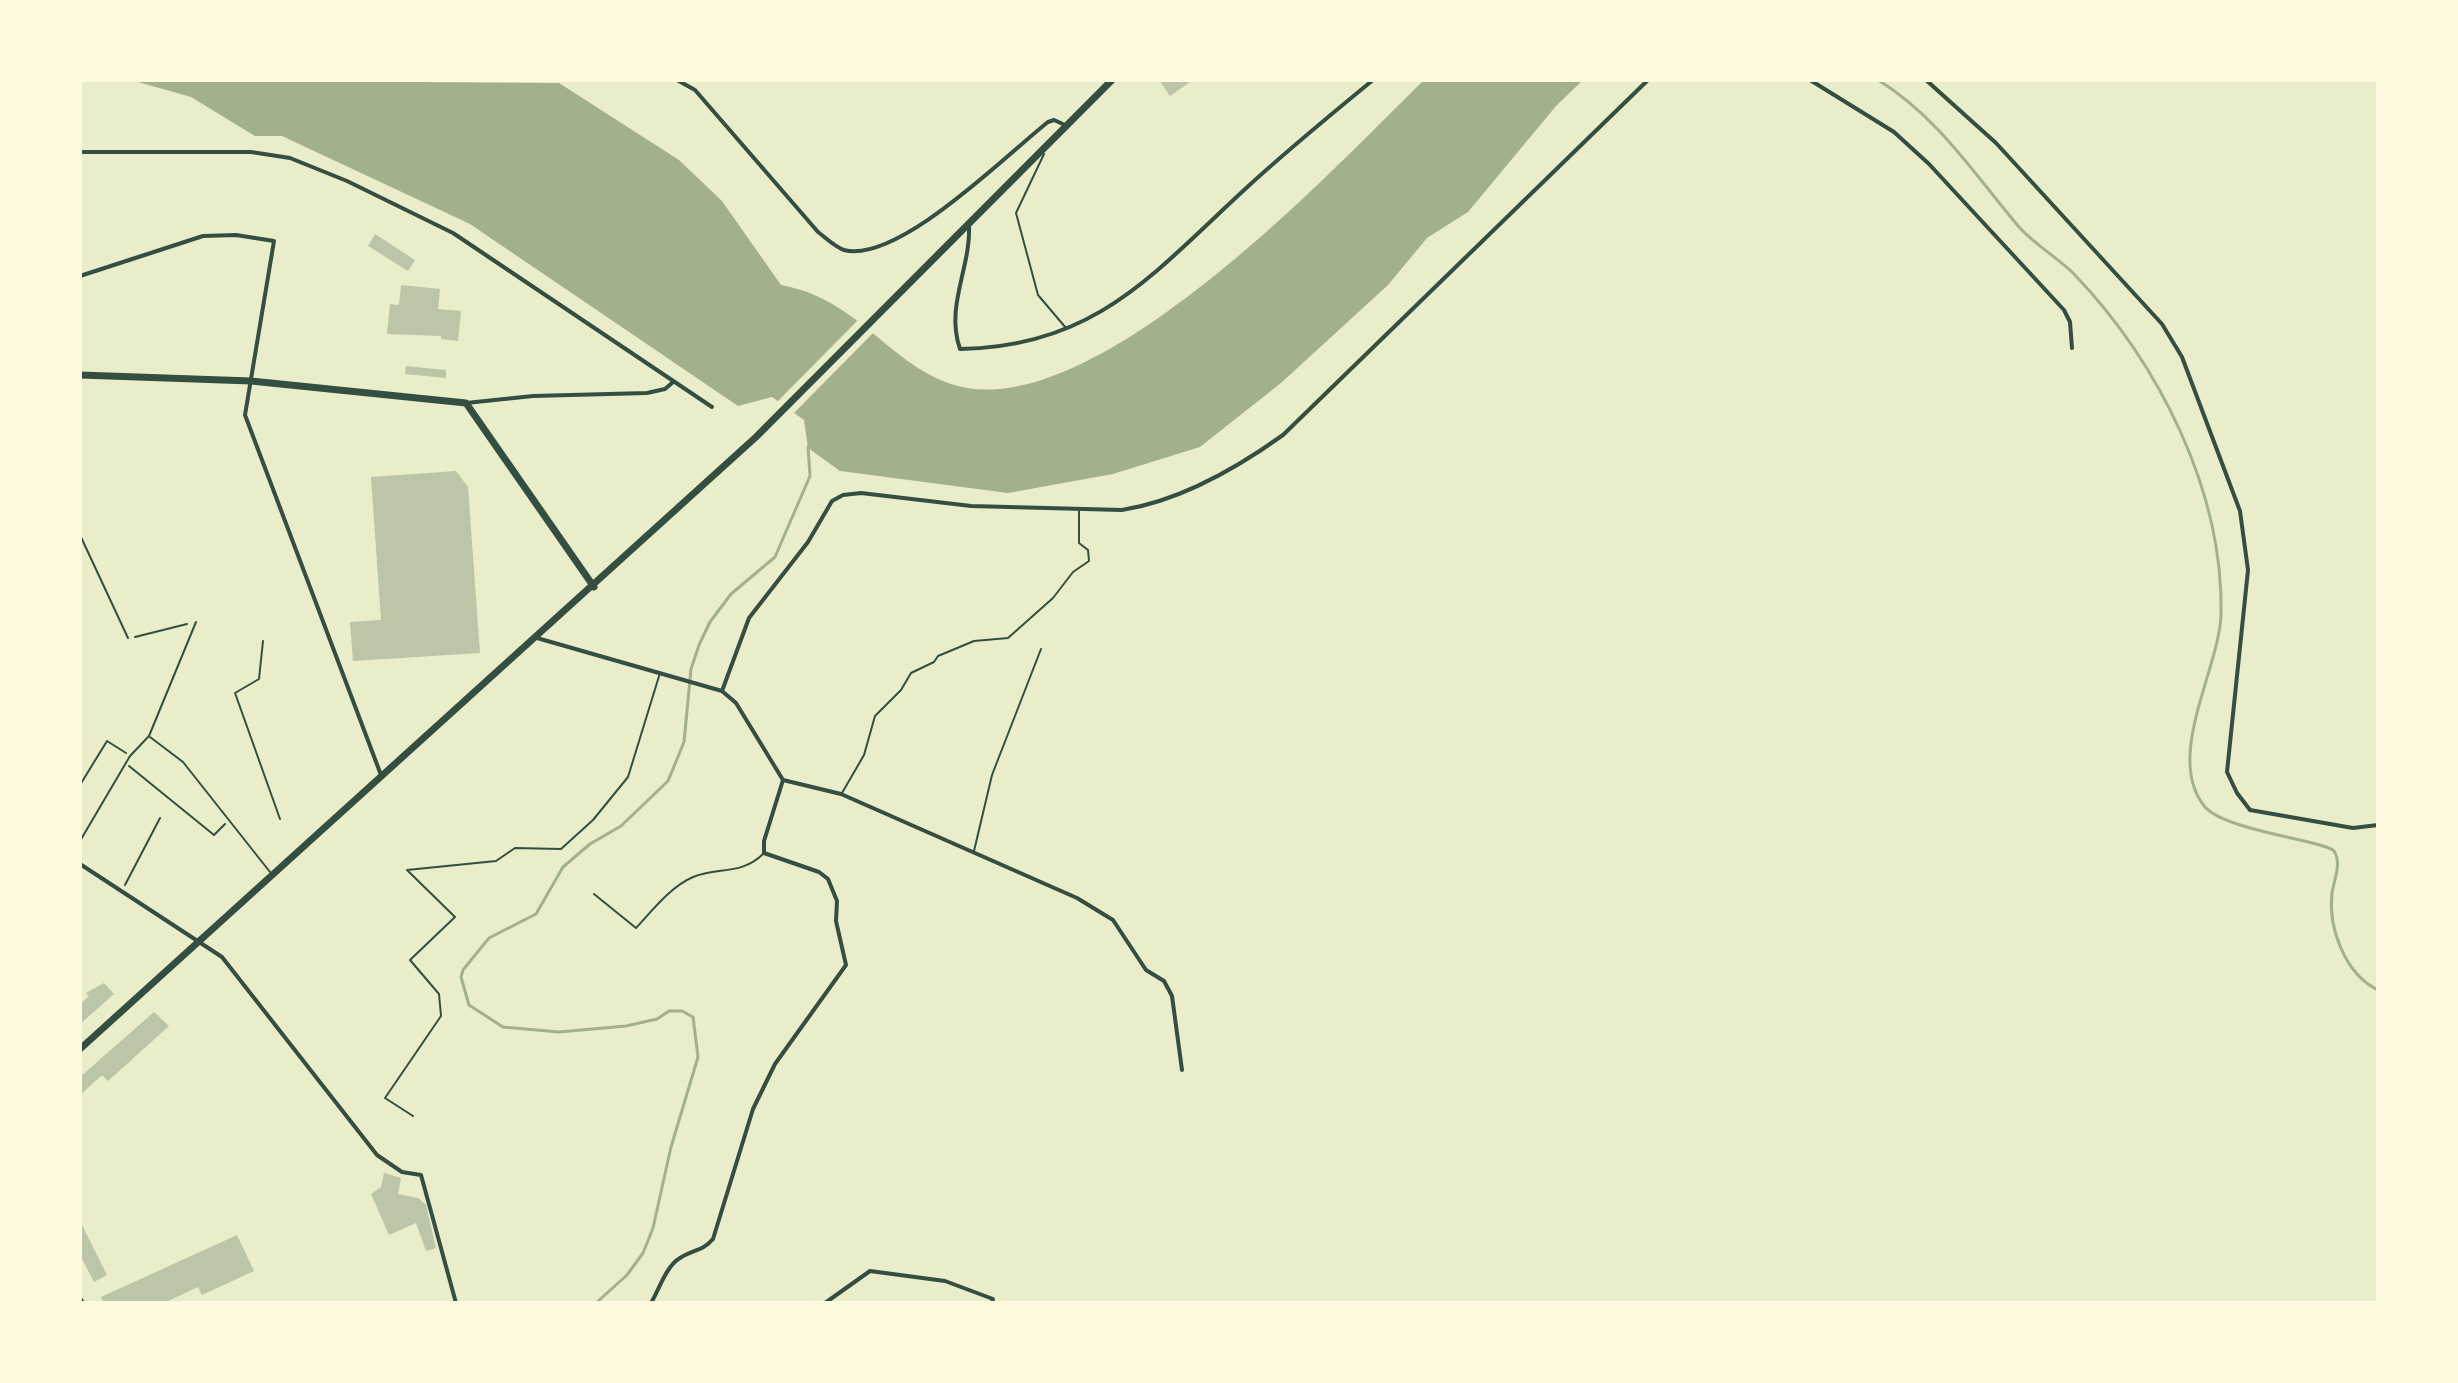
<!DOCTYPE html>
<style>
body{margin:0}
#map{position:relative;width:2458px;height:1383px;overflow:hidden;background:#e9edc9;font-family:Arial,sans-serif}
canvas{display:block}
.frame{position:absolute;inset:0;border:82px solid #fefae0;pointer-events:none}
</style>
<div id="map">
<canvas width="2458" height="1383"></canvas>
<div class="frame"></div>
</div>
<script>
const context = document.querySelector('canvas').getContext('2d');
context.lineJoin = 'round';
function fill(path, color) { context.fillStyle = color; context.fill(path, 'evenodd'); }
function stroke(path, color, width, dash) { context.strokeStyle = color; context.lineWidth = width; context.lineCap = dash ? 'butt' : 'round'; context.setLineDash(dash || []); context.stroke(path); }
const water = new Path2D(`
 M131,80l428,3 120,77 43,41 59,84c77,14 106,77 170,99 139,47 382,-215 473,-304h159l-27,26 -88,106 -41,26 -39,47 -107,98 -81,64 -87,27 -105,19 -168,-22 -32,-23 -4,-28 -32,-23 -34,9 -268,-182 -188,-88h-27l-64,-39z`);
const pier = new Path2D(`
 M862,316l16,12 -87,88 -16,-12z`);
const stream = new Path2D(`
 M1878,80c59,36 97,95 141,147 16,18 38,30 55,47 84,88 150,217 147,341 -2,55 -57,143 -16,192 21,24 122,34 129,44 8,12 0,29 -2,42 -4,35 13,81 46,97
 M596,1303l31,-28 16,-22 10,-25 18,-81 27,-90 -5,-40 -11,-6h-13l-12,8 -31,7 -67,6 -56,-5 -34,-22 -8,-28 2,-7 26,-32 47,-24 27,-47 27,-23 31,-18 47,-45 16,-39 7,-73 8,-24 11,-23 21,-28 44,-37 35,-81 -2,-29`);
const building = new Path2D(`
 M1159,80h34l-23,16z
 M375,234l40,26 -7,11 -40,-25z
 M401,285l39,4 -2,20 23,2 -3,30 -17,-2v-3l-54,-2 3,-30 9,1z
 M406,366l40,4v8l-41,-4z
 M456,471l12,16 12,166 -127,8 -3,-39 31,-2 -10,-143z
 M104,983l10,11 -34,30v-20l9,-8 -3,-3z
 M154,1012l15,14 -61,55 -6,-6 -22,20v-18z
 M384,1173l17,5 -3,16 20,4 8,7 10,43 -10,3 -10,-28 -27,12 -18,-41 10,-7z
 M80,1221l27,54 -13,7 -14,-27z
 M237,1235l17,36 -52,24 -4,-8 -34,16h-61l-2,-6z`);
const path = new Path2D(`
 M135,637l52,-13
 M129,766l85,69 11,-11
 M80,785l27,-44 19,12
 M125,885l35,-67`);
const service = new Path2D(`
 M1044,154l-28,59 22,82 28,33
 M80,535l48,103
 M263,641l-4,38 -24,14 45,126
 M150,737l33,25 87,110
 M842,793l22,-38 11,-39 26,-26 10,-17 23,-11 4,-6 36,-15 34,-3 45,-40 20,-26 16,-11 -1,-11 -9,-7v-34
 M80,841l50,-85 19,-20 47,-114
 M974,851l18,-76 49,-126
 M594,894l42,34c16,-17 34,-41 57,-51 25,-10 49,-2 70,-23
 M413,1116l-28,-18 56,-82 -2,-22 -29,-34 45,-43 -48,-47 89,-9 19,-13 46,1 32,-29 35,-43 32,-104`);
const minor = new Path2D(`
 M677,80l18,10 123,142c8,6 17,15 26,18 54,14 162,-95 204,-128l6,-2 11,5
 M1810,80l84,52 35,32 135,146 6,12 2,26
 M1926,80l70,63 166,181 20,33 58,154 8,59 -21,202 10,21 13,17 103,18 25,-3
 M80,152h171l39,6 57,23 106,52 259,174
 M969,225c2,43 -24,81 -9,124 134,-2 192,-74 283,-158 42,-39 86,-75 130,-111
 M80,276l123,-40 33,-1 38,6 -29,174 136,360
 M466,403l67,-7 114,-3 18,-4 7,-6
 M537,638l185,53 14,12 47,77 58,14 236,104 36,22 33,50 18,11 8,15 10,74
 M722,691l27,-73 59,-76 24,-41 11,-6 18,-2 110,13 151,4c57,-9 115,-42 161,-75l365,-355
 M80,864l142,93 155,198 25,17 19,3 35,128
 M651,1303c8,-13 15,-37 29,-45 12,-8 23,-7 33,-19l40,-130 22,-45 71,-99 -10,-44 1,-20 -9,-22 -9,-7 -55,-19v-12l19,-61
 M825,1303l45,-32 75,10 48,18 -1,4`);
const tertiary = new Path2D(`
 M80,1300l2,3`);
const primary = new Path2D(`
 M80,375l171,6 215,22 128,184
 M80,1049l676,-612 356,-357`);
fill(water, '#a3b18a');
fill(pier, '#e9edc9');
stroke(stream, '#a3b18a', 3);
fill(building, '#bcc5a7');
stroke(path, '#344e41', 2);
stroke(service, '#344e41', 2);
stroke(minor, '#344e41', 4);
stroke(tertiary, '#344e41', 6);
stroke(primary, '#344e41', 7);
</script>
